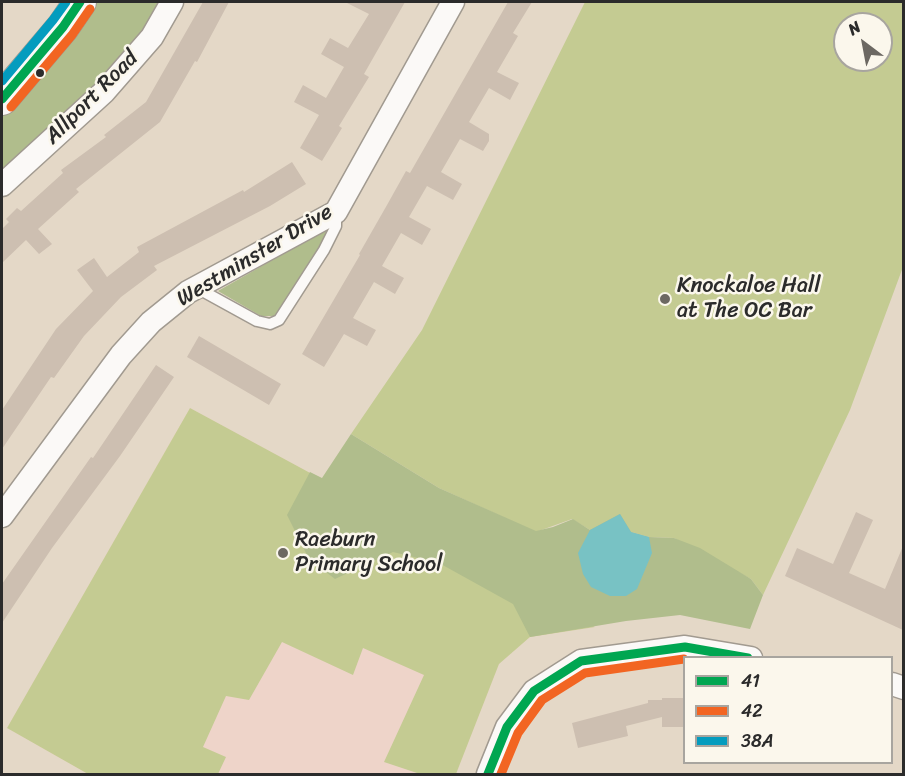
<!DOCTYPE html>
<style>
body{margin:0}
#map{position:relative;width:905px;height:776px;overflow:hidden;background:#e4d8c7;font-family:Sriracha,sans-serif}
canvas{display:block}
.frame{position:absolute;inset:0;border:3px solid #2b2b2b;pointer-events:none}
.legend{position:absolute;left:683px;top:656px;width:210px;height:108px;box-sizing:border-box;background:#fbf7ec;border:2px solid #a8a59f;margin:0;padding:8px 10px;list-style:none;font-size:18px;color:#2b2b2b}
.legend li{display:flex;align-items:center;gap:12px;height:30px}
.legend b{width:30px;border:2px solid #a8a59f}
.north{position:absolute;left:833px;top:12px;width:60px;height:60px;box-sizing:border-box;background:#fbf7ec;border:2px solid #a8a59f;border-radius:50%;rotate:328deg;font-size:16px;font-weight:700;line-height:24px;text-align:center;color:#2b2b2b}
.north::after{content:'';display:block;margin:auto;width:21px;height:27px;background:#6c6862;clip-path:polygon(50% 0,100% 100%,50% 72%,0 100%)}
</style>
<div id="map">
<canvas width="905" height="776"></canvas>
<div class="frame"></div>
<ul class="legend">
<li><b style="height:8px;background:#00a651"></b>41</li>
<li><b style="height:8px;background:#f26522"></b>42</li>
<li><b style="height:8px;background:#049cbe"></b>38A</li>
</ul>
<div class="north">N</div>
</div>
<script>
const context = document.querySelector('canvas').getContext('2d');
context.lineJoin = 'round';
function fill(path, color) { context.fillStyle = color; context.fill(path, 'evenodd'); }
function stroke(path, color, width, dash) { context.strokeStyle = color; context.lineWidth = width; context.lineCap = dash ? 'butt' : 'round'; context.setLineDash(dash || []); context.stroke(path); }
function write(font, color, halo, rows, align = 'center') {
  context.font = font + ' Sriracha,sans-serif'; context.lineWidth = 5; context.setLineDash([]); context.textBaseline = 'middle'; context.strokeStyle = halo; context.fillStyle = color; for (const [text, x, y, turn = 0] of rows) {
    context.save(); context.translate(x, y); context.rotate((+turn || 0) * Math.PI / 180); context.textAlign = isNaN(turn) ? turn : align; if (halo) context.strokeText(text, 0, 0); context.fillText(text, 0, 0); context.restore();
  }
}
const built = new Path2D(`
 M190,408l405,219 -65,10 -31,27 -43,110h-368l-81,-46z`);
const green = new Path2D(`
 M585,2h318v265l-53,143 -87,185 -12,-16 -77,-41 -25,-1 -18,-5 -41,-2 -18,-11 -36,13 -97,-44 -88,-54 71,-104zM845,24h36v36h-36z
 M190,408l405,219 -65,10 -31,27 -43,110h-36l-36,-12 40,-87 -61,-27 -10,27 -71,-33 -33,58 -23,-4 -23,51 23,10 -8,17h-130l-81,-46z`);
const forest = new Path2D(`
 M94,2h66l-23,39 -49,55 -86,74v-55l57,-65z
 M325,230l5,6 -50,80h-19l-43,-25z
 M351,434l88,54 97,43 17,-4 20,-8 17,11 30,-16 11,18 18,5 25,1 26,10 51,31 12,16 -13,34 -70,-14 -54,6 -96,16 -17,-33 -74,-41 -46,-11 -58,27 -26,-20 -22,-44 23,-43 12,6z`);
const water = new Path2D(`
 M620,514l11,18 18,5 3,16 -15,36 -11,7h-16l-19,-9 -8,-13 -5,-21 12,-23z`);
const building = new Path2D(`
 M203,2h26l-32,60 -2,-1 -35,61 -84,67 3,3 -41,37 14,15 -13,10 -13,-14 -24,23v-34l7,-7 -3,-3 11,-11 4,3 42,-38 -2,-3 45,-33 -2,-2 42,-33z
 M345,2h60l-41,72 5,3 -30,49 3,2 -20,33 -22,-13 19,-33 -25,-13 9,-17 23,13 18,-31 -23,-13 9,-16 18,10 21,-34z
 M508,2h24l-19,31 5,3 -21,36 22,11 -9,17 -21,-12 -20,34 20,12v7l-6,10 -23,-12 -19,33 21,12 -9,16 -26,-14 -18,31 22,12 -9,16 -21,-12 -19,33 22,12 -9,16 -21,-12 -21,36 23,12 -9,16 -23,-12 -20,33 -22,-13 58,-99 -1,-1 28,-49 19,-34 4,2z
 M292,162l14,22 -36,22 -116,60 3,4 -36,27 -37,39 -30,42 -3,-1 -49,72v-39l54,-81 37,-38 -16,-21 17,-12 13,19 32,-25 -2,-5 106,-57 1,2z
 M199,336l82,48 -12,21 -82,-48z
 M156,365l18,12 -54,79 -68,92 -50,75v-39l89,-127 2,1z
 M856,512l17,8 -24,53 36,16 18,-43v84l-118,-54 12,-28 36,16z
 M662,698h22v29h-22v-10l-36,9 2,10 -50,12 -6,-25 76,-20v-3h14z`);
const lane = new Path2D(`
 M197,288l60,33 13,3 9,-4 45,-70 12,-24v-13`);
const street = new Path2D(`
 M2,185l102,-93 48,-55 20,-35
 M2,516l119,-161 30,-33 37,-30 148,-80 117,-210
 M892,684l12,4
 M488,774l19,-47 27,-36 47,-30 104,-14 66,11`);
const secondary = new Path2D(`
 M2,99l61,-72 17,-25`);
const bus1 = new Path2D(`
 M2,99l61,-72 17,-25
 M488,774l19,-47 27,-36 47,-30 104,-14 63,11`);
const bus2 = new Path2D(`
 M11,107l61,-72 18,-26
 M501,774l17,-41 24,-33 43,-27 99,-14`);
const bus3 = new Path2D(`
 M2,81l51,-61 13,-18`);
const markers = [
 [40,73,5,"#2b2b2b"],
 [665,299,6,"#6c6862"],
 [283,553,6,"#6c6862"]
];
const streetNames = [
 ["Allport Road",92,98,-45],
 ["Westminster Drive",255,256,-31]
];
const poiNames = [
 ["Knockaloe Hall",677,286],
 ["at The OC Bar",677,311],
 ["Raeburn",295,540],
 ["Primary School",295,565]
];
fill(built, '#eed4c9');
fill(green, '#c4cb92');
fill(forest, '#b0bd8c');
fill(water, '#78c2c4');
fill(building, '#cdbfb1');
stroke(lane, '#a19a90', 13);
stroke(street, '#a19a90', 25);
stroke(secondary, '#a19a90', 34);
stroke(lane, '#fbf9f7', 10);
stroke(street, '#fbf9f7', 22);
stroke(secondary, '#fbf9f7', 32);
stroke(bus1, '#00a651', 9);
stroke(bus2, '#f26522', 9);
stroke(bus3, '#049cbe', 9);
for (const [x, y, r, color] of markers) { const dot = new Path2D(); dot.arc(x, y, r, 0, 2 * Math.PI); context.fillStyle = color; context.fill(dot); stroke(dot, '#fbf7ec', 2); }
write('22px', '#2b2b2b', '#fbf7ec', streetNames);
write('22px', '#2b2b2b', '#fbf7ec', poiNames, 'left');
</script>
